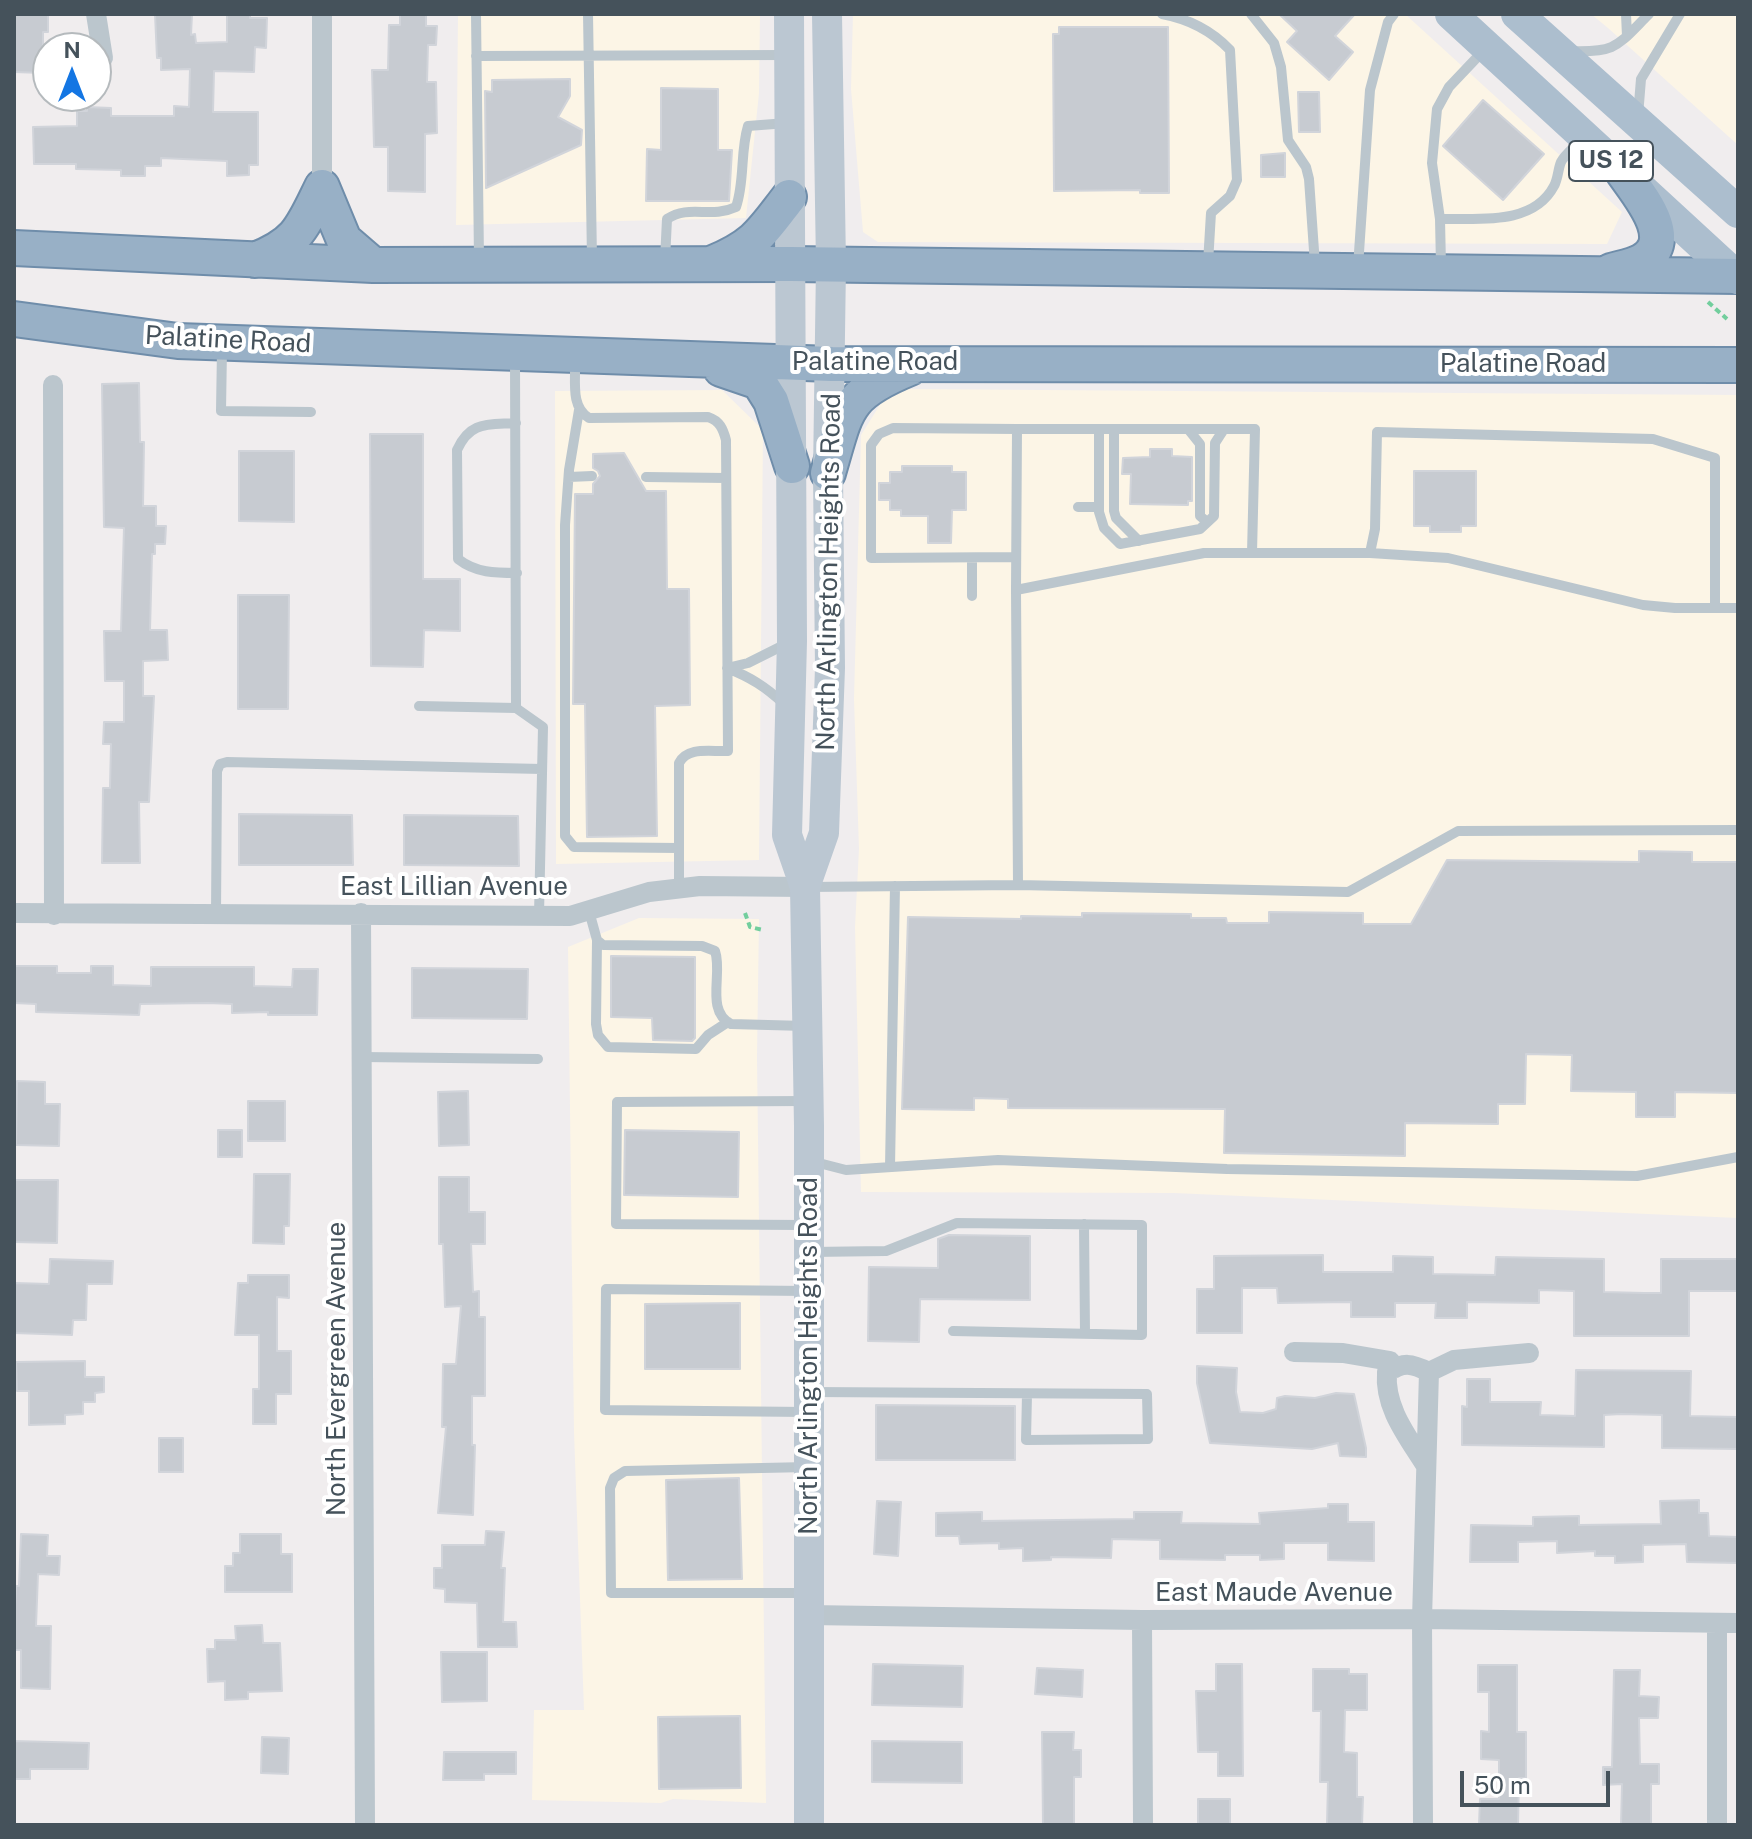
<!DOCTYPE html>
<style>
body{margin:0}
#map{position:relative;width:1752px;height:1839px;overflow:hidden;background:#f0edee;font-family:"Public Sans",sans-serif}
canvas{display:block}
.frame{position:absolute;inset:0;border:16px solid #45525b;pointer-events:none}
.north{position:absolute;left:32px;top:32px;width:80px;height:80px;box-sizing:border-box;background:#fff;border:2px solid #b5babd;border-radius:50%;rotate:0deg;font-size:22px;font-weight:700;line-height:32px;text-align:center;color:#45525b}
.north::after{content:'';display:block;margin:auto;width:28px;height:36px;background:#1476e3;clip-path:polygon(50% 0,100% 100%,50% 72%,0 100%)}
.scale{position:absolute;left:1460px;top:1771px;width:150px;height:36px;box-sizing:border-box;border:4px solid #45525b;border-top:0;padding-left:10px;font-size:24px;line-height:28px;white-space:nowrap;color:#45525b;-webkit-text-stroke:6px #fff;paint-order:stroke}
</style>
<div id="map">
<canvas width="1752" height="1839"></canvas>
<div class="frame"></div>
<div class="north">N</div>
<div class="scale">50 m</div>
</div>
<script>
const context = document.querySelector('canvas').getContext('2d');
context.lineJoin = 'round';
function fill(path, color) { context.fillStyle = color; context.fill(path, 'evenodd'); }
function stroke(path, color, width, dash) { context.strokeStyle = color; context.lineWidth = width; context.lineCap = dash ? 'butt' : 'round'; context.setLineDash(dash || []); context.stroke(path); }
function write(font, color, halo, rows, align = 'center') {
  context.font = font + ' "Public Sans",sans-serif'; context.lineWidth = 8; context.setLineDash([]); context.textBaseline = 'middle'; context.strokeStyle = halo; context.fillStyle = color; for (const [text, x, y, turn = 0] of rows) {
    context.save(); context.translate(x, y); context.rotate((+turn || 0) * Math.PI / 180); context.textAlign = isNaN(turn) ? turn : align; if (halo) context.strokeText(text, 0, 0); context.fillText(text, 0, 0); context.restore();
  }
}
const commercial = new Path2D(`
 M458,14h302l-1,79 -13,125 -290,7z
 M853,14h552l217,198 -15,32 -729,-2 -15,-10 -12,-143z
 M1591,14h147v131l-130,-117z
 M903,389l835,6v823l-564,-25 -313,-1 -6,-265 4,-78 -5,-150 7,-264 22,-35z
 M722,390l41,40 -4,430 -203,4 -1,-473z
 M639,918l120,1 -2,138 9,746 -93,-4 -12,4 -129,-3 2,-90h50l-10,-278 -6,-485z`);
const building = new Path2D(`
 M14,14h34v18h-5v41l-29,-1z
 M155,14h37l-1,21 4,-1 1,9 31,-1v-28h23v4h17l-1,30 -11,-1 -1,25 -40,-1 -1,41h45v53h-9v10l-22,1v-15l-66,-3v8h-16v10h-24v-6l-45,-1v-5h-42l-1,-37 44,-1v-15h10v-4l24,1v8h63v-10l15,1 1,-38 -29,1v-12h-4z
 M400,14h26v12h11l-1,19h-8l-1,37h9l1,51 -12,1v58l-37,-1v-44h-14l-2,-77h16l1,-45h11z
 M1279,14h76l-20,22 18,16 -24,28 -42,-38 10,-11z
 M1059,27h109l1,166h-29v-3l-86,1 -1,-157h6z
 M570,79v17l-12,21 24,13 -1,15 -95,43 -1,-97 7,1v-12z
 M661,88l57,1v61h14l-3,51h-83l1,-52 14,1z
 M1298,92h21l1,40h-21z
 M1483,100l61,54 -41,46 -60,-54z
 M1285,153v24h-24v-22z
 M139,383l1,59h4l-1,64h13v20h10l-1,18h-10v10h-3l-2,76h17l1,30 -25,1v35h11l-5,106h-10l1,61h-38l1,-75h7l1,-44h-8l1,-22h20v-41h-19l-1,-50h17l3,-103 -20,-1 -2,-143z
 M370,434h53v145h37v52l-36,-1 -1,37 -52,-1z
 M1150,449h22v7l20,1v44h-4v4l-58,-1 1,-30h-9l1,-16 27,-1z
 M239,451h55v71l-55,-1z
 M624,453l22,38h20l1,98h22l1,116 -35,1 2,130 -70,1 -2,-133h-12l2,-210h18v-10l7,-8 -2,-5 -5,-3v-14z
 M902,466h50v6h14v38h-14l-1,33h-23v-27h-27v-6h-11v-10h-11v-17h11v-11h12z
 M1414,471h62v55h-15v6h-31v-6h-16z
 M238,595h51l-1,114h-50z
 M239,814l113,1 1,50h-114z
 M404,815l114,1 1,50 -115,-1z
 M1639,851l53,1v10h46v231l-63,-1v25h-39v-25l-65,-1 1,-36 -46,-1 -1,50h-27v20l-93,-1v33l-181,-3 1,-44 -217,-1v-9l-34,-1v12l-72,-1 6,-192 113,2v-3l61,1v-4l109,1v4h35l1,5h42v-11l94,1v11h48l36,-64 192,2z
 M611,956l84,1v81l-3,3 -39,-1 -1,-22 -41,-1z
 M14,966h43v7h34v-7h22v19l38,1v-19h103v19l38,1 1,-18h25l-1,46h-49v-3l-36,1v-9l-24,-1 -68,1 -1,11 -103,-3v-8l-22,-1z
 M412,968l116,1 -1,50 -115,-1z
 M17,1081l28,1v22h15l-1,42 -43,-1z
 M468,1091l1,54 -30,1 -1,-54z
 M248,1101h37v40h-37z
 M218,1130h24v27h-24z
 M625,1130l114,2 -1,65 -114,-2z
 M254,1174h36l-1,52h-5v18l-31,-1z
 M439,1177h30v35h16v32h-14l2,48 6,-1v26h6v79h-13v49h3l-2,70 -35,-2 8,-86h-4l1,-63h13l5,-58 -16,1 -2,-63h-4z
 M14,1180h44l-1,63 -43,-1z
 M949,1235l81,1v64l-110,-1 -1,43 -51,-1 1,-74 69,1v-29z
 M1323,1255v17h70v-16l40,1v17l62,1 1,-18 108,2v33l40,1h17v-34h77v32h-49v45h-115v-45l-35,-1v13l-72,-1v16h-32l1,-15h-41v14h-44v-15l-73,1 -1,-15h-35v45h-45v-44h17v-33z
 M50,1259l63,2 -1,23h-25l-1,36h-13l-1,15 -58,-2 1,-50 34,1z
 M248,1275h41v23l-12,-1v54h14v43h-15v30h-23v-35h6v-54h-24l3,-52h10z
 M740,1303v66h-95v-65z
 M85,1361v16h19v15l-9,1v9h-12v12l-18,1v9l-36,1v-34h-12l-1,-29z
 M1197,1366l40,2 -1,24 4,20 23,1 13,-4 1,-11 8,-2 30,2 21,-5 18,1 12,54v9l-26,-1 -2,-13 -26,6 -102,-6 -13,-60z
 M1576,1370l115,1 -1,45 48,1v32l-76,-1v-33l-41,-1 -17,1v32l-142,-2v-39l5,1v-28h23v23h51l-1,13 35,1z
 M876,1405l139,1v54h-139z
 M159,1438h24v34h-24z
 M739,1478l3,101 -74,1 -2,-100z
 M1699,1500v13h9l1,23 29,1v26l-51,-1 -1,-18 -43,1v17l-28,1v-7h-20v-5l-38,2v-12l-39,1v20h-48l1,-37 62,1v-9l46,-1v9l82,-1 -1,-23z
 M877,1501l24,1 -3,54 -24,-2z
 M1328,1504h20v18h26v39l-46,-1v-17h-44v16l-24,1v-5h-35v5l-65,-1v-19l-48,-1 -1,19 -60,-1v3l-28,1v-13l-24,1v-6l-39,1 -1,-8h-23v-23l46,-1v9l152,-2v-7h48l-1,11 79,1 -1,-11 69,-5z
 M486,1531l18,1 -3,36h4l-2,54h13l1,25h-39l-1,-44 -32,-1v-13l-11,-1v-20h8v-23h43z
 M21,1534l27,1 -1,21h13l-1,19 -21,-1 -2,52h15l-1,63 -29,-1v-38h-7v-25l2,-39h3z
 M240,1534h41v20h11v38h-67v-26h8v-13h7z
 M262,1625l1,18h17l2,48 -34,1v7l-23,1v-19l-17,1 -1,-33h8v-9h21l-1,-14z
 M441,1652h46v49l-45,1z
 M873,1664l90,2 -1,41 -90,-2z
 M1216,1664h26l1,112h-25v-24h-20l-2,-61h20z
 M1478,1665h39v67h9v46h-7l-1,47h-39l1,-26h19v-39l-18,-1v-28l8,1v-40h-11z
 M1037,1668l46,2 -1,27 -47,-3z
 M1313,1669h36v5h18v36h-22l-1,42 13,1v44h6l-1,28h-35l1,-43h-8l1,-71h-8z
 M1614,1670h26l-1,26 20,1 -1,21h-19l1,46h19v20h-8v41h-30l1,-41 -19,1v-18h9z
 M740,1716l1,72 -82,1 -1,-72z
 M1042,1732h32l-1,18h8v27h-7v48h-31z
 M262,1737l27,1 -1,36 -27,-1z
 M14,1741l75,2 -1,26h-58v10h-16z
 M872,1741l90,1v41l-90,-1z
 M444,1752h72v22h-32v6h-41z
 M1198,1799h32v26h-32z`);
const path = new Path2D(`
 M1708,302l19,17
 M745,913l5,14 13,3`);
const service = new Path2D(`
 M476,14l3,245
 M588,14l4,245
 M1162,14c27,5 49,16 68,36l7,130 -7,16 -19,17 -3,50
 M1251,14l23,29 7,24 7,73 18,27 3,12 6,86
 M1626,14l1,22
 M1569,51c48,2 48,-5 80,-37
 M476,56l310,-1
 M1638,116l3,-37 39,-65
 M1440,219c38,-1 93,7 114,-33 4,-7 4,-17 7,-24 4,-8 15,-16 21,-23
 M665,260l2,-41c23,-15 43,0 69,-12 9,-26 4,-55 12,-81l39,-3
 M1441,266l-1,-47 -8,-56 5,-54 12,-22 36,-38
 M1358,267l12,-177 18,-68 6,-8
 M222,349l-1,62 90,1
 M575,360c1,20 -5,47 14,58l119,-1c12,4 15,12 18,23l2,311c-17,1 -40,-5 -49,12v125
 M579,410l-10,60 -4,55v311l9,11 105,1
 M516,423c-29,2 -46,-2 -59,27l1,109c18,14 37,14 59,14
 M1017,429h238l-3,124
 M1099,429v83l5,16 16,16 80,-15 14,-13 1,-73 9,-14
 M1114,429v82l2,7 23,23
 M1188,429l12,15v72l6,5
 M569,477l23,-1
 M646,477l80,1
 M1078,507h21
 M1370,553l5,-24 2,-97 276,7 62,19v150
 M972,558v38
 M1016,590l1,-161 -124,-1 -14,6 -8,11v113l145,-1
 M784,704c-18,-17 -34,-27 -57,-36l21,-5 38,-19
 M419,706l97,2 -1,-350
 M516,708l27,19 -4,188
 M1018,885l-2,-295 188,-37h166l78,5 195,47 32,3h63
 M808,887l210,-2 330,7 110,-61 280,-1
 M589,911l8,29 6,5 99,1 13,5c8,22 -10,60 16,73l74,2
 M216,915l1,-144 3,-7 7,-2 315,7
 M597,940l-1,84 2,11 10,12 88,2 12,-14 20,-13
 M362,1057l176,2
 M811,1161l35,9 152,-10 229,9 410,7 101,-19
 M890,1167l5,-281
 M1084,1224l1,110
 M805,1225l-189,-1 1,-122 189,-1
 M811,1252l75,-1 71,-28 185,2v110l-189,-4
 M811,1392l336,2 1,45 -122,1 1,-46
 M807,1412l-202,-2 1,-121 201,2
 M804,1593h-193l-1,-105 4,-10 11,-7 183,-4`);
const minor = new Path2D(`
 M96,14l7,44
 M322,14v173
 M53,385l1,530
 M14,913l556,3 79,-24 51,-6 105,1
 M361,913l4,912
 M1294,1352l49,1 47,8 5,7
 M1429,1372l25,-12 75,-7
 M809,1615l333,5 280,-1 316,4
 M1142,1620l1,205
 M1717,1623v202
 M1423,1825l-1,-206 7,-247c-18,-9 -25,-10 -42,0 -3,36 21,65 39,94`);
const secondary = new Path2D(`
 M789,14l3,627 -5,194 18,52 4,239v699
 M805,887l19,-54 6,-165 -2,-195 3,-208 -4,-251`);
const primary = new Path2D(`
 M1451,14l287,264
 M1517,14l221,198`);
const trunk = new Path2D(`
 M322,187l22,53 29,25
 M14,248l359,17 418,-1 947,12
 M255,260c43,-17 47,-32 67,-73
 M713,263c43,-18 49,-31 76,-66
 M1611,271c10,-3 22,-5 31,-10 37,-21 -4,-67 -19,-89
 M14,319l164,22 654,23 906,1
 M721,369l38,13 12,19 21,65
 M828,473c19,-64 16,-78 82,-105`);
const shields = [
 [1611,161,84]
];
const shieldNames = [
 ["US 12",1611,161]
];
const streetNames = [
 ["Palatine Road",228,340,3],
 ["Palatine Road",875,362],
 ["Palatine Road",1523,364],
 ["North Arlington Heights Road",829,572,-89],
 ["East Lillian Avenue",454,887],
 ["North Arlington Heights Road",809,1356,-90],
 ["North Evergreen Avenue",337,1369,-90],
 ["East Maude Avenue",1274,1593]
];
fill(commercial, '#fcf5e6');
fill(building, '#c7cbd1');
stroke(building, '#d1d4da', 2);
stroke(trunk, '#6f8daa', 38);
stroke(path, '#72ce9d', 4, [6, 4]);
stroke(service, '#bbc6cd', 10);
stroke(minor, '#bbc6cd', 20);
stroke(secondary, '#bbc7d2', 30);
stroke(primary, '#acbece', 32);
stroke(trunk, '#98b0c6', 34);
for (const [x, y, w] of shields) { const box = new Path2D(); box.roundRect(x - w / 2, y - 20, w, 40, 6); context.fillStyle = '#fff'; context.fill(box); stroke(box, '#45525b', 2); }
write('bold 24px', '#45525b', null, shieldNames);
write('26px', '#45525b', '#fff', streetNames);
</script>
